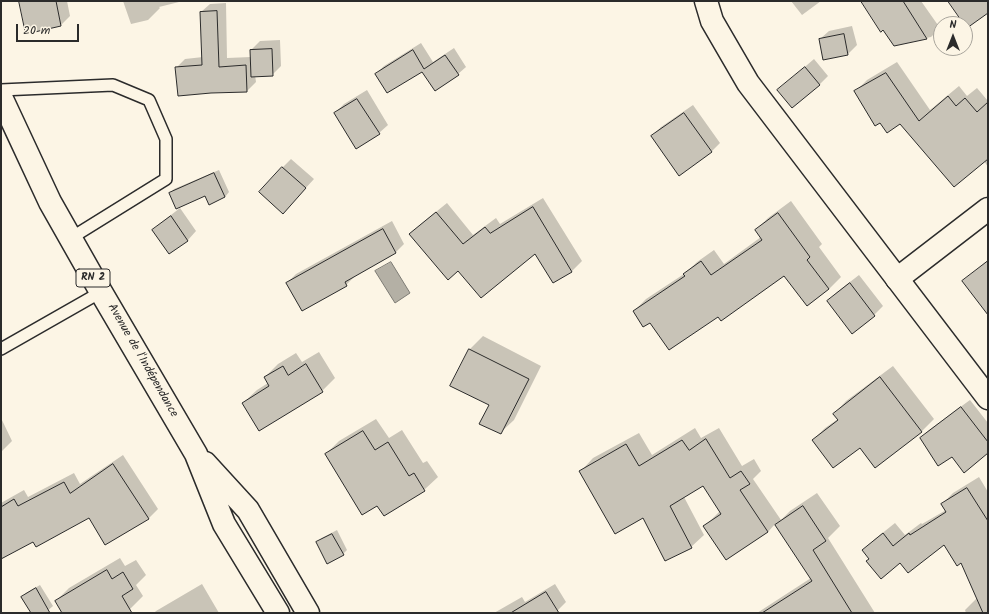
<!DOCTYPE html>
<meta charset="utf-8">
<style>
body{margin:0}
#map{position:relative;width:989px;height:614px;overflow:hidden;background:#fcf5e5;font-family:Kalam,sans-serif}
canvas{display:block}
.frame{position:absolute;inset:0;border:2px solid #2b2b2b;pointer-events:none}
.north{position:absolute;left:933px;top:16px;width:40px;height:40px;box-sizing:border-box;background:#fcf5e5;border:1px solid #a8a49b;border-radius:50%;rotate:0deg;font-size:11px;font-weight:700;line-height:16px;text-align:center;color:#2b2b2b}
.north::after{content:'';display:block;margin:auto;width:14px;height:18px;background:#2b2b2b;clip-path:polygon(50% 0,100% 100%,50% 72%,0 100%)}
.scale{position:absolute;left:16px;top:24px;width:63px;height:18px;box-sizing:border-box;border:2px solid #2b2b2b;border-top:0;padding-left:5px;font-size:12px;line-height:14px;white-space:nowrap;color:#2b2b2b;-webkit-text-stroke:3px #fcf5e5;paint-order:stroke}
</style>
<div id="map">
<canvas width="989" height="614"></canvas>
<div class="frame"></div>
<div class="north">N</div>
<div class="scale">20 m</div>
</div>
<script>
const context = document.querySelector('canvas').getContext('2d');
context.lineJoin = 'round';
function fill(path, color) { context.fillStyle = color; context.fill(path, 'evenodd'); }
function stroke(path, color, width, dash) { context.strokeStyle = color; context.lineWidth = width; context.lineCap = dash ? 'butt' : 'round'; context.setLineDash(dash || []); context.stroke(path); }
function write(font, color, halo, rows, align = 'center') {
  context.font = font + ' Kalam,sans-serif'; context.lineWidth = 4; context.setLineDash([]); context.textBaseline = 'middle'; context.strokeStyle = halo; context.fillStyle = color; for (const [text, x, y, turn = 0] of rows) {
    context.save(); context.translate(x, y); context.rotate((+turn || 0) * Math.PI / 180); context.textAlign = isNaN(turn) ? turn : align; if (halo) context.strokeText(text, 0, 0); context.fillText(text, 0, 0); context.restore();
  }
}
const water = new Path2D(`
 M391,262l19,31 -15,10 -20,-32z`);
const shadow = new Path2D(`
 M20,1h47l3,15 -9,9 -34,7z
 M123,1h60l-24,6 1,1 -12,12 -17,4z
 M791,1h30l-19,14z
 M862,1h59l19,27 -9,9 -37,8z
 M226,3l1,55 24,-1v-7l9,-9 20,-1 1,26 -9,9h-17l1,7 -9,9 -71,-23 9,-9 18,-2 -2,-45 9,-8z
 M852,26l5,19 -9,9 -28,-15 9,-8z
 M421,43l12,19 21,-14 12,19 -8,7 -36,-4 -46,4 8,-8z
 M814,59l14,17 -9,9 -41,5z
 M897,62l33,48 29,-24 8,10 10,-8 11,13v66l-4,-6 -84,-39 -44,-31 11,-11z
 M367,90l21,35 -9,8 -44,-20 9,-9z
 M693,105l27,38 -9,9 -59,-16 9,-9z
 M291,159l23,20 -22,24 -10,-35z
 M219,170l10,22 -4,5 -16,7 -4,-9 -35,-2 4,-4z
 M543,198l39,63 -10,10 -18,11 -19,-30 -77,18 -47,-36 10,-10 26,-21 26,32 23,-17 4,6z
 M791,201l31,43 -3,3 22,30 -12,12 -21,16 -23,-31 -66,42 -68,5 -17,-10 12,-12 41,-27 10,-10 17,-12 10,14 37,-27 -5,-7 12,-12z
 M180,208l16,23 -8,9 -19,13 -16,-23 9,-8z
 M392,221l12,23 -8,8 -41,23v1l-9,9 -59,-2 9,-9z
 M988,260v53l-25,-32z
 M859,275l24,31 -9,9 -22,17 -24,-31 9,-9z
 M483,336l58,30 -27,54 -14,13 -10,-28 -39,-20 19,-36z
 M319,352l16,26 -13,13 -79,12 14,-13 11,-7 -3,-6 13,-13 18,-11 6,9z
 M893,366l41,53 -12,12 -46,36 -16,-20 -47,-7 12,-12 13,-9 -4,-5 12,-13z
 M970,400l18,23v28l-36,5 -31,-18 8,-8z
 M1,418l11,23 -11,11z
 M376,419l13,19 13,-8 21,33 4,-2 11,16 -14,13 -47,14 -51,-50 13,-13z
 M695,428l6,10 18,-10 23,38 12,-7 7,12 -8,8 28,41 9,-9 27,-18 23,33 -12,12 47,75h-118l54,-35 -36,-54 -7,8 -42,26 -21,-32 15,-15 -17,-26 -19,12 20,38 -13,12 -48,-30 -62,-46 12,-13 46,-25 13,22z
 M123,455l35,54 -9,9 -59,-2 -57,24 -32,18v-55l23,-13 4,7 46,-24 6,11z
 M979,477l9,15v121h-22l-1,-3 13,-13 -16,-35 -18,-19 -44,18 -30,-3 -6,-8 11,-11 20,-16 10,12 16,-12 1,1 24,-14 -4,-6 11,-11z
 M337,530l10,20 -4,4 -25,-12 4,-4z
 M120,558l5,8 11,-6 10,15 -10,10 7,11 -13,13 -7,4h-60l-7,-12 13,-13z
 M202,584l17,29h-65l2,-2z
 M555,584l11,18 -11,11h-61l28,-16 3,5z
 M40,585l13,21 -8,7h-13l-10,-16 4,-4z`);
const building = new Path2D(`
 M19,1h37l5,25 -35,8z
 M861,1h42l24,38 -33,7 -11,-16 -2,2z
 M948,1h40v12l-21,15z
 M217,11l2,56 27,-2 1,27 -36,1 -33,3 -3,-29 27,-2 -2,-53z
 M844,34l4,21 -25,5 -4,-21z
 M272,49l1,27 -22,1 -1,-27z
 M413,50l11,19 21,-14 14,20 -24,16 -13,-19 -35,21 -12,-19z
 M805,67l15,18 -28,23 -15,-18z
 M886,73l33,48 29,-25 8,10 9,-8 12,14 11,-10v57l-34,28 -54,-63 -13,9 -7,-10 -5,3 -21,-35z
 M357,99l23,35 -24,15 -22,-36z
 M684,113l28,39 -33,24 -28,-40z
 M282,167l24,21 -23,26 -24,-22z
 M214,173l11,24 -16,8 -4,-9 -29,13 -7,-16z
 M533,207l39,65 -19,11 -18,-29 -54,44 -23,-27 -10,9 -39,-46 27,-22 27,32 22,-17 5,6z
 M778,213l32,44 -3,3 22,29 -22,17 -23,-30 -63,45 -3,-4 -49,33 -19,-27 -7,4 -10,-16 52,-35 -2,-2 18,-13 10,14 51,-35 -7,-10z
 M171,216l17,25 -19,13 -17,-24z
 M383,229l13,24 -51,29 2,4 -45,25 -16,-28z
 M988,261v54l-26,-34z
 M850,283l25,33 -23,18 -25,-33z
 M469,349l60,30 -28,55 -22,-10 10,-19 -39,-19z
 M306,364l17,28 -64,39 -17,-28 27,-17 -5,-9 19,-11 5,9z
 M880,377l42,55 -47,36 -15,-20 -27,20 -21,-28 26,-20 -5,-6z
 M961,407l27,35v11l-24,20 -12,-16 -14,9 -18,-28z
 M363,431l12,19 13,-8 21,34 5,-3 11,18 -41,25 -7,-10 -15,9 -37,-61z
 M706,439l24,39 11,-7 9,13 -10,6 28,42 -42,28 -23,-34 18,-12 -18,-28 -33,20 22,42 -27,13 -22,-43 -28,16 -36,-63 47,-27 13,22 43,-26 7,10z
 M113,464l36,55 -44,26 -16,-27 -53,29 -3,-5 -32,17v-52l13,-8 4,7 46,-24 6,11z
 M967,488l21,33v92h-5l-22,-50 -4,3 -13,-21 -36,28 -8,-10 -19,16 -15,-18 3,-2 -7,-9 21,-17 10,13 16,-13 1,2 36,-23 -5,-8z
 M803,506l23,35 -13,9 39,63h-90l50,-32 -37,-56z
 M332,534l12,21 -17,9 -11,-22z
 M107,570l5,9 11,-7 10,17 -11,7 10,17h-70l-7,-12z
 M36,588l14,25h-19l-10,-16z
 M546,592l13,21h-48z`);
const lane = new Path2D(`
 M1,90l112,-5 36,15 17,39v40l-95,59
 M1,349l100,-57`);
const street = new Path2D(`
 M897,279l91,-70`);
const secondary = new Path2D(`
 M706,1l6,20 36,62 240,315`);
const primary = new Path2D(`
 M1,97l49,105 51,90 95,162 28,70 54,89
 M205,463l43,47 60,103`);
const shields = [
 [93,278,34]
];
const shieldNames = [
 ["RN 2",93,278]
];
const streetNames = [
 ["Avenue de l'Indépendance",142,361,60]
];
fill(water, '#b4b0a5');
stroke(water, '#7d7b74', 1);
fill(shadow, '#0003');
fill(building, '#c8c3b7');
stroke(building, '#2b2b2b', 1);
stroke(lane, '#2b2b2b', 14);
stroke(street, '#2b2b2b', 25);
stroke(secondary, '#2b2b2b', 25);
stroke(primary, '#2b2b2b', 25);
stroke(lane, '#fcf5e5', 11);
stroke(street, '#fcf5e5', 22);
stroke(secondary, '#fcf5e5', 22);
stroke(primary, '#fcf5e5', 22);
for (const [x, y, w] of shields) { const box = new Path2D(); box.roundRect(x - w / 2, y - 9, w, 18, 3); context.fillStyle = '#fcf5e5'; context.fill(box); stroke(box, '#2b2b2b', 1); }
write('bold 11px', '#2b2b2b', null, shieldNames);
write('12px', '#2b2b2b', '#fcf5e5', streetNames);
</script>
